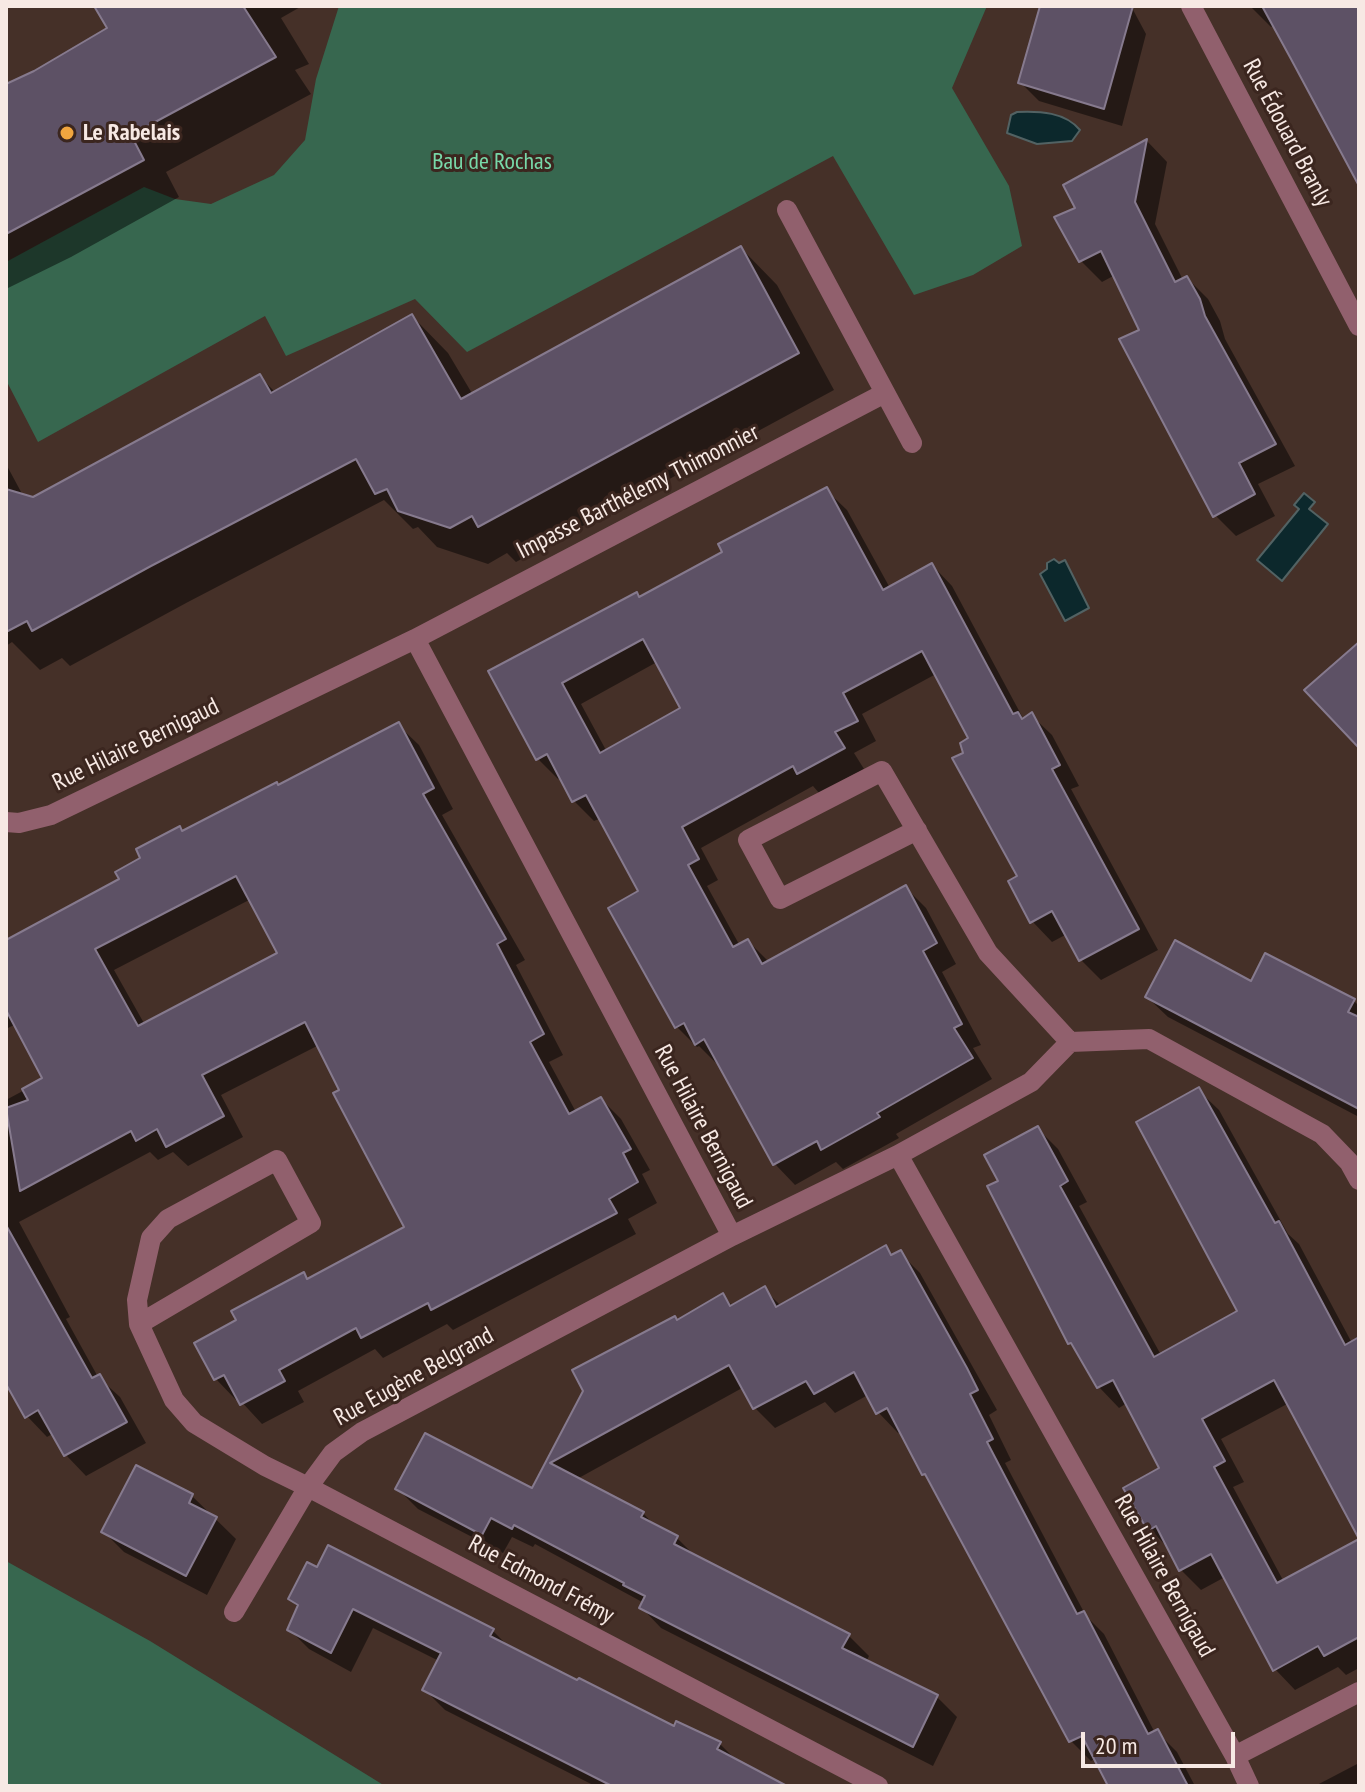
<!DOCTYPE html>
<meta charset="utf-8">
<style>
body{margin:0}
#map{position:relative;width:1365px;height:1792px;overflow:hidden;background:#453028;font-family:"PT Sans Narrow",sans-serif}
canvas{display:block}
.frame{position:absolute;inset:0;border:8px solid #f7e9e4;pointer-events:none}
.scale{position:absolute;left:1081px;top:1732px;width:154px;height:36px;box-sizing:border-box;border:4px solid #f7e9e4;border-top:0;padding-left:10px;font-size:24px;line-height:28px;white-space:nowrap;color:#f7e9e4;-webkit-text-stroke:6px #3b261f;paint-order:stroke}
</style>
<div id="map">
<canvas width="1365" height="1792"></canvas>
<div class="frame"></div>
<div class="scale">20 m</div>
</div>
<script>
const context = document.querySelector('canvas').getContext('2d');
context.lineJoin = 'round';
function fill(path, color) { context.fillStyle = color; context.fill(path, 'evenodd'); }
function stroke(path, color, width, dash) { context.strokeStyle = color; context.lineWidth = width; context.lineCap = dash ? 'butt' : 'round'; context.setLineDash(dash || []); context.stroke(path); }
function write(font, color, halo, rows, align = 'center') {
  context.font = font + ' "PT Sans Narrow",sans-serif'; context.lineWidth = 6; context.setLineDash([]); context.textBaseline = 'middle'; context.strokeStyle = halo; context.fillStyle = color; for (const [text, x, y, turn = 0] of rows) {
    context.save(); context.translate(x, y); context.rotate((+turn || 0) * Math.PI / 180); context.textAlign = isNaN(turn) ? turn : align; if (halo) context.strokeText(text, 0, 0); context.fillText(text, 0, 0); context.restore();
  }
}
const green = new Path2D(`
 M339,6h648l-35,82 57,98 13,60 -49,29 -59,20 -81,-139 -366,196 -52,-53 -129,57 -21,-40 -227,126 -32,-62v-118l138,-75 31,12 36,5 63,-29 31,-35 11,-61z
 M6,1561l144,80 235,145h-379z`);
const water = new Path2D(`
 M1017,112c23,-1 48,0 63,18l-8,11 -35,3 -30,-11 4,-18z
 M1304,493l11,9 -6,7 19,15 -46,57 -25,-21 42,-51 -5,-4z
 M1054,559l5,4 6,-3 24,48 -24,13 -25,-47 7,-5v-6z`);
const shadow = new Path2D(`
 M98,6h204l-21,12 28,46 -14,6 16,24 -145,78 13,25 -108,60 -65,32v-203l103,-57z
 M1042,6h89l15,28 -24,92 -83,-25 -19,-19z
 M1250,6h109v172l-85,-153 -3,2z
 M1147,141l20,21 -12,62 28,56 4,-2 21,21 12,22 5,18 70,127 -37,18 17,32 -39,20 -21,-21 -73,-184 -27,-56 -13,7 -21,-21 -24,-43 20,-9 -11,-23z
 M741,248l36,37 57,105 -318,172 -9,-9 -19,11 -51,-17 -19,-20 -5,2 -29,-29 -196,102 -118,64 -8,-8 -22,12 -28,-28 -6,4v-182l21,39 233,-126 16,16 136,-77 36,37 25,42z
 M826,490l21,20 43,78 42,-23 20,21 72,134 7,-5 21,20 27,51 -8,3 87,161 -57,30 -20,-20 -14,-26 -15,8 -20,-21 -12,-44 -55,-123 6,-15 -35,-65 -74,40 14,27 -22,12 10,16 -45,24 -6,-7 -112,62 17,32 -11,6 33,60 8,-5 21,21 137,-74 20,20 30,56 -14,8 39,73 -8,3 19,31 -96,55 3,4 -56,31 -7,-7 -41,23 -20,-21 -56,-101 -2,1 -18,-18 -2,1 -20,-20 -36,-135 -40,-74 -7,3 -20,-20 -13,-24 -3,2 -20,-20 -47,-87 149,-74 85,-45zM657,662l25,46 -75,44 -26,-48z
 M398,725l21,20 34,64 -11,6 83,145 -9,5 47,90 -14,7 27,50 25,-13 20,20 29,51 -8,4 15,29 -29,16 8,15 -183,96 -6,-6 -64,34 -8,-9 -77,42 6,11 -42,22 -24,-26 -2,2 -20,-21 -19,-35 41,-23 65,-46 6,5 98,-52 -88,-183 -98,50 22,42 -55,29 -15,-14 -15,8 -8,-8 -131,70 51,95 -4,2 32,58 22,20 26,46 -60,33 -20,-21 -12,-22 -7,4 -20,-21 -13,-22 -8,-8v-286l39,-21 -29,-55 -10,5v-82l116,-67 58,-51 3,3 96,-45zM251,899l28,55 -134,71 -31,-55z
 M1252,983l101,17 6,6v111l-191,-100 -21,-20z
 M1198,1090l21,20 69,124 11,10 53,99 7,4v188l-70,-132 -68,36 23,43 -11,5 51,95 75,-41v127l-13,7 -8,-8 -43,23 -20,-21 -50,-92 -24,13 -20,-20 -10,-19 -21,-22 12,-60 -35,-66 -8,5 -20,-21 -21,-36 -9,-8 -69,-161 38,-53 20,20 29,53 -8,4 82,149 79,-43z
 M886,1247l8,9 6,-3 20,20 77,137 -8,5 22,45 -6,3 81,153 18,18 51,99 2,-1 20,20 18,34h-85l-16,-27 -3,2 -20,-20 -139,-258 -8,-9 -23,-43 -3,2 -20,-21 -10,-17 -33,18 -10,-11 -50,26 -20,-20 -11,-21 -167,92 66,34 13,14 21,11 20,20 152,78 20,20 -3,6 71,35 20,20 -24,49 -272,-138 -20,-21 3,-4 -109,-59 -2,3 -21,-10 -9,16 -85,-44 -20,-20 135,2 52,-100 93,-69 45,-26 10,10 31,-17 17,17z
 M137,1468l55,28 44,43 -29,56 -83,-43 -20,-20z
 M290,1599l203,32 17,17 165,80 2,-4 43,20 20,20 43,22h-188l-150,-76 -20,-20 14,-29 -66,-33 -22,44 -42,-23 -20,-20 10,-21z
 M1359,1763v23h-44z`);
const building = new Path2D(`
 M94,6h149l33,51 -145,78 13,25 -138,74v-150l28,-13 73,-43z
 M1040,6h93l-29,103 -86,-26z
 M1262,6h97v180l-68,-127z
 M1147,139l-12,63 40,80 12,-6 13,23 5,17 71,128 -37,19 16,31 -42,23 -94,-178 20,-9 -38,-79 -22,11 -25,-45 21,-9 -12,-23z
 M741,246l58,107 -321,174 -6,-11 -22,12 -52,-17 -11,-22 -12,5 -19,-35 -205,107 -119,65 -5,-10 -21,11v-143l27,8 227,-123 11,19 141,-79 49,85z
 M827,487l56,103 49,-27 81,151 5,-2 4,7 10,-7 28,53 -8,4 87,160 -60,32 -27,-50 -22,12 -22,-42 9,-5 -65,-118 11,-5 -3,-10 8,-5 -46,-87 -79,42 15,28 -23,11 10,16 -48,26 -4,-8 -111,61 17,32 -11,6 45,82 15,-8 14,25 144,-79 31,58 -14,8 39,73 -8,4 19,30 -96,55 3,4 -59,33 -4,-9 -44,24 -69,-126 -9,6 -11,-22 -9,5 -67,-120 30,-17 -52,-96 -14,7 -25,-48 -11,6 -48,-89 149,-79 2,5 83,-45 -4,-8zM643,639l37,69 -80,45 -38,-70z
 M1359,642v106l-55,-58z
 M399,722l35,66 -11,6 83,145 -9,5 47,90 -14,8 39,72 32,-17 30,52 -8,4 15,29 -29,17 8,14 -186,97 -3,-7 -67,35 -5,-10 -77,42 6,11 -45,24 -16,-30 -10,5 -20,-37 42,-23 -5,-9 73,-39 3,7 97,-52 -71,-134 6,-3 -34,-68 -103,53 22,41 -58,31 -9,-18 -21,12 -5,-10 -111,60 -14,-83 22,-8 -6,-11 20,-11 -36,-68v-70l113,-61 -4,-7 25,-14 -4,-9 44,-23 2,5 95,-49 1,3zM236,876l41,77 -139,73 -43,-77z
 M1175,940l76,41 14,-28 90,46 -7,13 11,5v92l-214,-112z
 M1199,1087l76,136 4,-2 66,124 14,-8v202l-85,-159 -72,39 23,42 -11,6 63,116 82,-44v98l-35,19 -6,-10 -45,25 -62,-117 -32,17 -23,-45 -8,5 -25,-43 36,-20 -46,-88 -16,8 -26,-45 -3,1 -81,-158 11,-5 -14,-26 54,-29 30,55 -8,5 94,171 83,-46 -101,-189z
 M6,1225l86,153 8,-4 27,48 -63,34 -26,-46 -13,8 -19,-34z
 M886,1245l5,10 10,-5 66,118 11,22 -8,4 23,45 -6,3 90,172 7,-3 64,123 10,-5 30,57h-80l-26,-50 -13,6 -144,-268 -3,1 -35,-67 -11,6 -22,-42 -40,22 -8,-13 -53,28 -24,-44 -179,98 94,49 -3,5 37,19 -4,8 176,90 -8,14 96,47 -25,52 -274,-139 6,-12 -22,-11 1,-2 -110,-58 -2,4 -21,-11 -9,17 -87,-46 30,-56 107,55 51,-97 -11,-21 103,-54 2,4 46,-27 7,13 35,-20 11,21z
 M136,1465l57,29 -4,9 28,14 -31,59 -85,-44z
 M328,1545l166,84 -4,7 87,44 2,-2 95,48 2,-5 45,21 -4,7 70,37h-175l-190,-96 19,-37 -88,-44 -22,44 -44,-23 11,-25 -10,-6 19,-37 10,5z`);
const street = new Path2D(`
 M1191,6l168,320
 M787,210l125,233
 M415,639l470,-246
 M6,822l13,1 32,-8 364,-176 317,597 166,-81 337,601 14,30
 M917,830l-137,69 -32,-59 134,-69 106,182 82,89
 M898,1155l133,-73 39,-40 79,-3 173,95 27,28 10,18
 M139,1324l172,-101 -34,-63 -109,59 -17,19 -14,62 2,24 35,76 20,23 71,43 43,21 25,-34 29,-21 370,-196
 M234,1612l74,-125 570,299
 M1235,1756l124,-64`);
const markers = [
 [67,133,8,"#f1a63f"]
];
const poiNames = [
 ["Le Rabelais",83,133]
];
const streetNames = [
 ["Rue Édouard Branly",1287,133,62],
 ["Impasse Barthélemy Thimonnier",638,492,-27],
 ["Rue Hilaire Bernigaud",136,745,-26],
 ["Rue Hilaire Bernigaud",703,1127,62],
 ["Rue Eugène Belgrand",414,1377,-29],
 ["Rue Hilaire Bernigaud",1164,1576,61],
 ["Rue Edmond Frémy",541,1580,28]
];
const parkNames = [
 ["Bau de Rochas",492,162]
];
fill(green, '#37674f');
fill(water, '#0c282c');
stroke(water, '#526263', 2);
fill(shadow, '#0007');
fill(building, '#5d5165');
stroke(building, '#867a8e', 2);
stroke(street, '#91606d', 20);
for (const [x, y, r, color] of markers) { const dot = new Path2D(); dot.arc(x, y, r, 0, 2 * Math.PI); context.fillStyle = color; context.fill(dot); stroke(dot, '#3b261f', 3); }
write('bold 24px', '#f7e9e4', '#3b261f', poiNames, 'left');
write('24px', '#f7e9e4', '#3b261f', streetNames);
write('24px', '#78d9a9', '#3b261f', parkNames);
</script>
